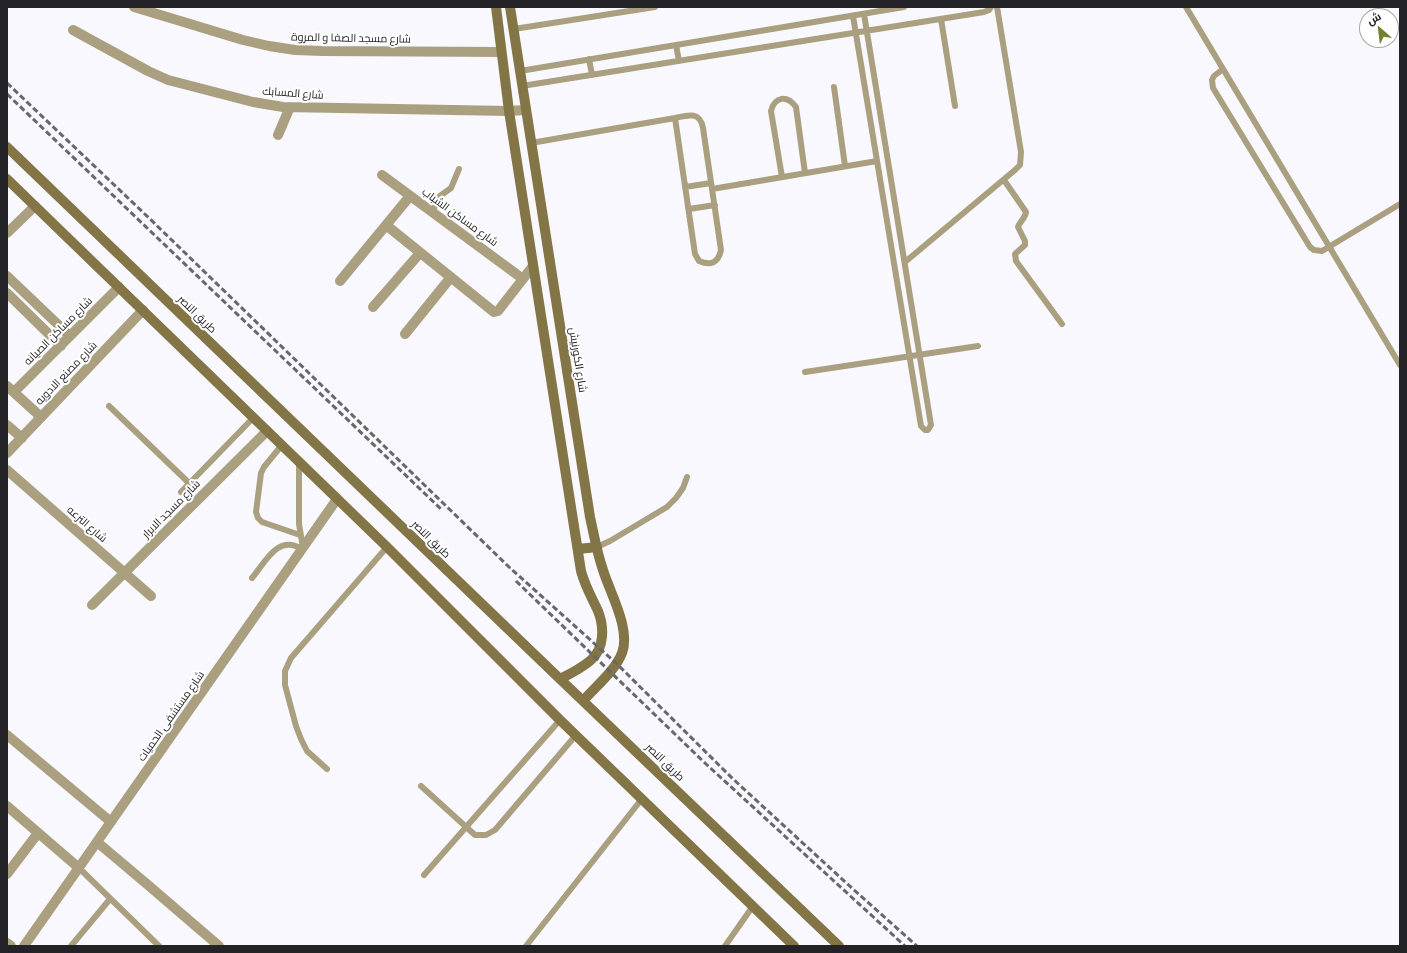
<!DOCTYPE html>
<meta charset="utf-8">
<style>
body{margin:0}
#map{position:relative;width:1407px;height:953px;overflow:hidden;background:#f9f8fe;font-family:Barlow,Cairo,sans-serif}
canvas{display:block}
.frame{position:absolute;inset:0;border:8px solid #232226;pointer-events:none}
.north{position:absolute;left:1359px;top:8px;width:40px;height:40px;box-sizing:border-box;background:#fff;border:1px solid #a7a7a8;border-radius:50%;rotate:332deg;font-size:11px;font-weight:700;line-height:16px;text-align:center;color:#232226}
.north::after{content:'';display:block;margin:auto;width:14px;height:18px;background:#72812f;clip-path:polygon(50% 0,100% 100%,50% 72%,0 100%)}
</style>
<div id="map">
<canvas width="1407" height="953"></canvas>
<div class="frame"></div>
<div class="north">ش</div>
</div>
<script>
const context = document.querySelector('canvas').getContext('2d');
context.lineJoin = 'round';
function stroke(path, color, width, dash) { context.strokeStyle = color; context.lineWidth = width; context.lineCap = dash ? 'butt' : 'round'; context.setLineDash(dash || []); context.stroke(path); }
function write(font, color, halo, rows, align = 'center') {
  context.font = font + ' Barlow,Cairo,sans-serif'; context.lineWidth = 4; context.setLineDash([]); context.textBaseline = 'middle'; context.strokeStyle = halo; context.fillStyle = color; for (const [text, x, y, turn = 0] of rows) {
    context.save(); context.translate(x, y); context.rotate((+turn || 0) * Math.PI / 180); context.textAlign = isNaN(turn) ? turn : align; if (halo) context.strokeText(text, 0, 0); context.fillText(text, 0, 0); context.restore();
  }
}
const service = new Path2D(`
 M1186,7l214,358
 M853,16l68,410 4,4h3l3,-5 -67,-411
 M941,19l14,87
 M514,29l141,-22
 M676,45l3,16
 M589,59l3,16
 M1223,69l-9,7 -2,4 1,8 97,159 4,3 8,1 78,-47
 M520,71l384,-64
 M522,86l462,-74 5,-2 2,-3
 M834,87l11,79
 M531,143l144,-25c13,-3 25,-7 28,10l18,122c-3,13 -10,16 -22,11l-4,-7 -20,-136
 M782,177l-11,-66c4,-15 16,-16 25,-4l9,66
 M1004,180l22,32c-1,7 -6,9 -8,15l7,14v4l-10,9 1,7 46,63
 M685,187l26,-4
 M712,189l165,-28
 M689,209l26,-4
 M432,212l8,-16 11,-8 8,-19
 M905,262l110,-92 5,-5 1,-13 -24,-145
 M805,372l173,-26
 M109,406l80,77
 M282,445l-18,22 -3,6 -5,39 2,6 4,4 38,13
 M299,462v62l4,24
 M181,492l73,-75
 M597,547l13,-6 57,-34 9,-9 7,-10 4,-11
 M252,578c14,-17 26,-44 50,-29
 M327,769l-20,-18 -6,-12 -5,-13 -11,-41v-14l6,-13 96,-111
 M421,786l54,49h11l9,-5 81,-95
 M79,868l80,78
 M424,875l136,-155
 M71,946l39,-47
 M526,946l115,-146
 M725,946l28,-40`);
const minor = new Path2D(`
 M134,7l109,33 26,6 26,4 27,1 179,1
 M73,30l75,41 20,9 85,22 30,5 226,4 16,-1
 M278,135l12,-28
 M382,175l141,104
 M386,225l108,87 4,-1 35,-45
 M7,233l28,-27
 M7,276l63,60
 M340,281l70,-85
 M7,293l54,53
 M373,307l47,-54
 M405,334l46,-57
 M7,386l34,31
 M14,392l105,-105
 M7,425l15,13
 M7,453l136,-143
 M7,470l144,126
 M92,605l175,-174
 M7,735l104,87
 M7,806l72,62
 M97,842l51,43 71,61
 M7,874l31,-41
 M7,943l4,3
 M24,946l313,-447`);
const secondary = new Path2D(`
 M496,7l13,104 72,460c4,15 11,27 17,40 6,15 7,37 -7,49 -9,8 -21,14 -31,19
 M510,7l80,510c4,18 7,36 13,53 7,23 28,59 19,83 -7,18 -26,33 -39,48
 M7,147l553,532 279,267
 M7,179l380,368 173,173 234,226
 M578,549l19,-2`);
const rail = new Path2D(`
 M7,83l142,135 360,349 107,96 117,116 121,111 63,56
 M7,94l435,416
 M516,581l190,183 199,182`);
const streetNames = [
 ["شارع مسجد الصفا و المروة",351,38,1],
 ["شارع المسابك",293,93,4],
 ["شارع مساكن الشباب",460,217,36],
 ["طريق النصر",197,314,44],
 ["شارع مساكن الصيانه",58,331,-45],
 ["شارع الكورنيش",578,360,81],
 ["شارع مصنع الادويه",66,373,-46],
 ["شارع مسجد الابرار",171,509,-45],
 ["شارع الترعه",87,524,41],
 ["طريق النصر",431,539,44],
 ["شارع مستشفى الحميات",171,716,-55],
 ["طريق النصر",665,762,44]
];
stroke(service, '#aaa080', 6);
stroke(minor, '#aaa080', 10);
stroke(secondary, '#837545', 10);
stroke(rail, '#68676b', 3, [6, 3]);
write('11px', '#232226', '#fff', streetNames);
</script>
